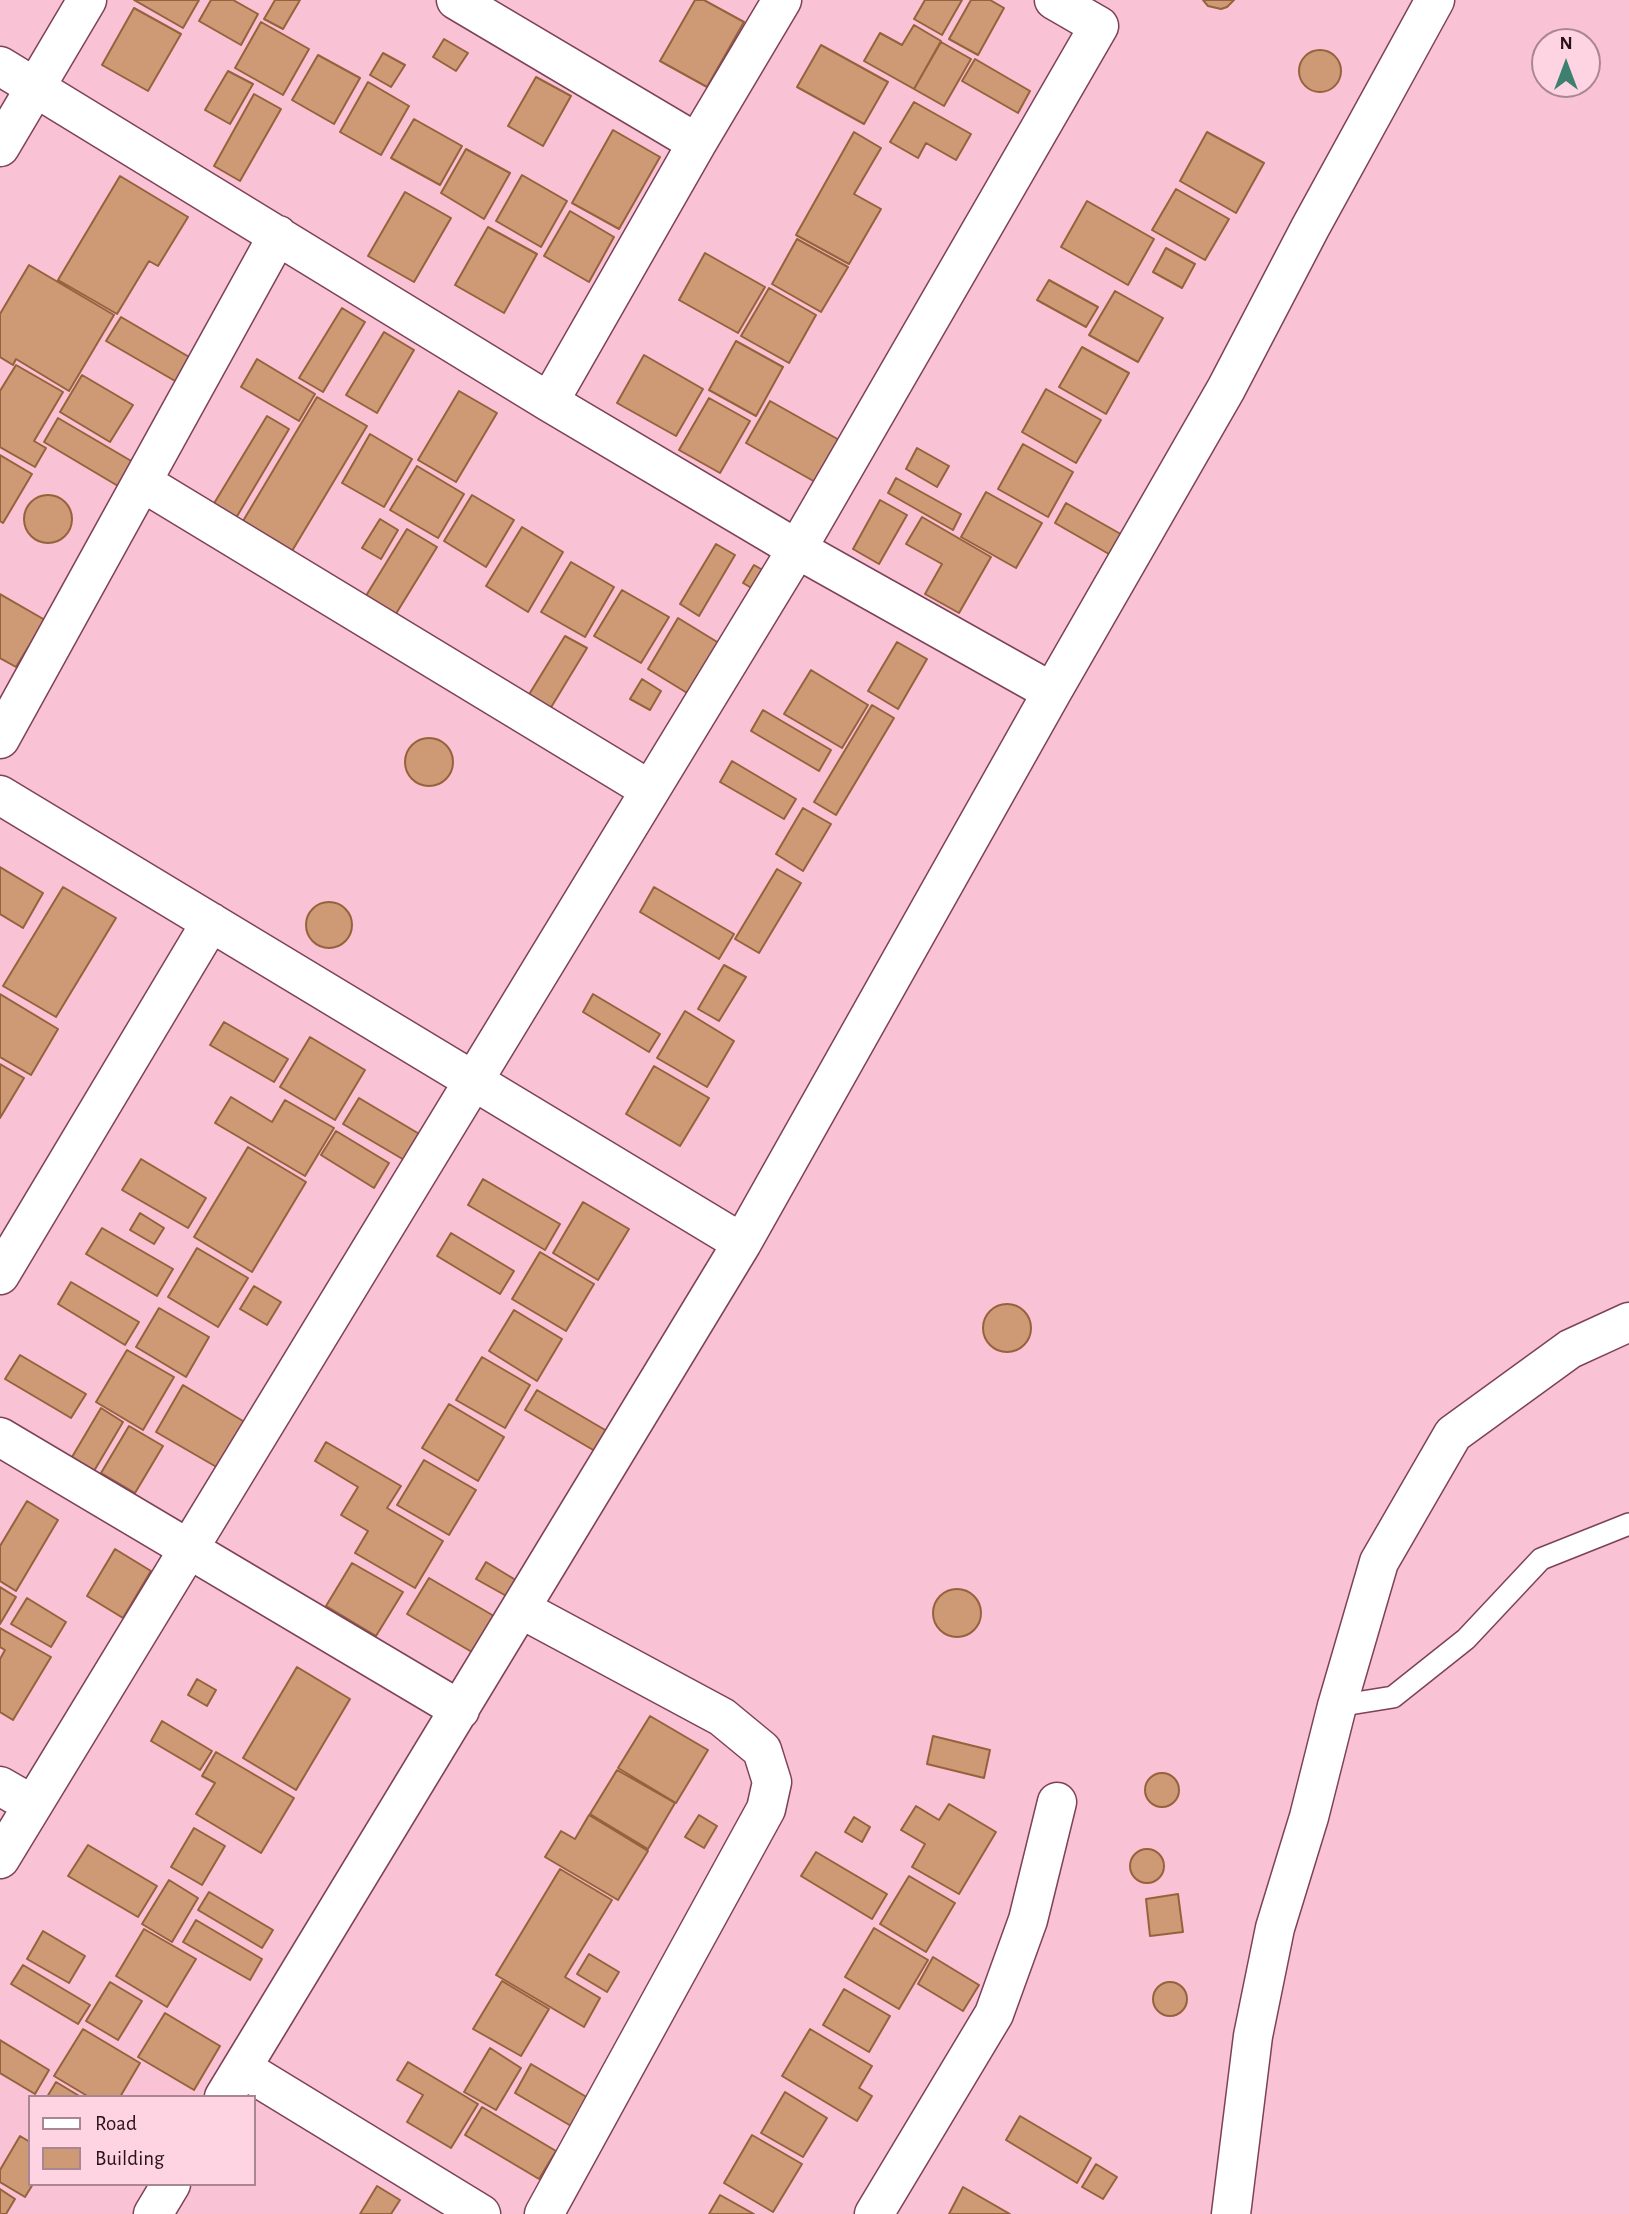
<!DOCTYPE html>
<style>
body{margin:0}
#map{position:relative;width:1629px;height:2214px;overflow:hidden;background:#fac2d5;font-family:"Alegreya Sans",sans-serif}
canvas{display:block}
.legend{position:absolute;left:28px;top:2095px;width:228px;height:91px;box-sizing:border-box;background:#fed4e2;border:2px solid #a98693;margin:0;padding:9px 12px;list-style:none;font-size:21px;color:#2a121c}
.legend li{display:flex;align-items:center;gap:14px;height:35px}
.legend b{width:35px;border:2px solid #a98693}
.north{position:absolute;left:1531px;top:28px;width:70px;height:70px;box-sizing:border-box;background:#fed4e2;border:2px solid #a98693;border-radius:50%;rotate:0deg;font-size:19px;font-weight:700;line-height:28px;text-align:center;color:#2a121c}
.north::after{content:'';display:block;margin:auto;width:24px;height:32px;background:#3e8070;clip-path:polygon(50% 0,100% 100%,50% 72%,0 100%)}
</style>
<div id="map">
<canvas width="1629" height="2214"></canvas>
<ul class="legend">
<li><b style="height:9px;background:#fff"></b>Road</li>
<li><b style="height:19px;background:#ce9a75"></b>Building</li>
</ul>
<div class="north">N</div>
</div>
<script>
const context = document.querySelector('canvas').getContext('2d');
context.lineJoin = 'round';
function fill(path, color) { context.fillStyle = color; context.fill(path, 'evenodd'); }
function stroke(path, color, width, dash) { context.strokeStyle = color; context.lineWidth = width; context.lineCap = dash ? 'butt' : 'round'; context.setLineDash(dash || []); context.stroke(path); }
const building = new Path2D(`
 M134,0h65l-16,28z
 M211,0h22l25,14 -17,31 -42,-24z
 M275,0h25l-17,29 -19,-10z
 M695,0h9l40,22 -37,65 -47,-26z
 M925,0h37l-20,35 -28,-16z
 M971,0h19l14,8 -26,47 -29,-16z
 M1203,0h31l-7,7 -6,2 -13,-3z
 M134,8l47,26 -33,57 -46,-26z
 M261,22l48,27 -26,46 -48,-27z
 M914,25l27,16 -27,48 -50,-28 16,-28 22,12z
 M444,39l24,14 -12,18 -23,-14z
 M941,42l30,17 -27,47 -30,-17z
 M821,45l67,37 -24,42 -67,-37z
 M1299 71a21 21 0 1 1 42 0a21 21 0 1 1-42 0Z
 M383,53l22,12 -14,22 -21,-12z
 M318,55l42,23 -26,46 -42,-24z
 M975,59l55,32 -12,22 -56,-32z
 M228,71l25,13 -23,40 -25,-14z
 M536,77l35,19 -28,50 -35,-20z
 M368,82l41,24 -28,49 -41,-23z
 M254,94l27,15 -41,72 -26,-15z
 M914,102l57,32 -15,26 -30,-17 -8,15 -28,-16z
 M414,119l48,27 -22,39 -49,-27z
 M613,130l47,27 -41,72 -47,-26z
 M854,132l27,16 -27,46 27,15 -32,55 -53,-29z
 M1207,132l57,31 -28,50 -56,-32z
 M466,149l44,24 -26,46 -43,-26z
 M522,175l45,26 -26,46 -45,-26z
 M120,176l68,41 -30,49 -9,-5 -32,53 -59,-34z
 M1176,189l53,30 -24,41 -53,-30z
 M405,192l46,26 -37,64 -46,-26z
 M1087,201l67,38 -26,46 -67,-38z
 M570,211l44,26 -25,45 -45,-26z
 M488,227l49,27 -33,59 -49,-28z
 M797,239l51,28 -27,45 -49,-28z
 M1166,248l29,16 -13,24 -29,-16z
 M705,253l60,34 -27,46 -59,-33z
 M29,265l85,50 -45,76 -53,-32 -3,6 -13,-8v-43z
 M1049,280l49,27 -12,20 -49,-27z
 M769,288l47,27 -27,48 -48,-27z
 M1115,291l48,27 -25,44 -49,-27z
 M342,308l23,14 -42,70 -24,-14z
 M121,317l75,44 -14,24 -76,-44z
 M384,332l30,18 -37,63 -31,-18z
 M736,341l47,26 -27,49 -47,-26z
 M1082,347l47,26 -23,41 -47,-27z
 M644,355l59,34 -27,47 -59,-33z
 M257,359l58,35 -16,27 -58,-34z
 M16,365l47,27 -29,49 12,7 -11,19 -35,-20v-56z
 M82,375l51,30 -23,37 -50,-30z
 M1046,389l55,31 -25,43 -54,-31z
 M459,391l38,22 -41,69 -38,-22z
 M317,397l50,29 -75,125 -49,-30z
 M709,398l41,23 -30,52 -41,-23z
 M770,401l71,40 -24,42 -71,-40z
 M267,416l22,13 -56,94 -23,-13z
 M58,418l75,44 -15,24 -74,-44z
 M370,434l42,25 -28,48 -42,-24z
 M1023,444l50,28 -25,45 -50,-28z
 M917,448l32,18 -12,21 -31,-18z
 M0,455l32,19 -29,49 -3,-2z
 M417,466l47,28 -26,44 -48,-28z
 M896,478l65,36 -8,16 -65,-37z
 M986,492l56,31 -26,45 -55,-31z
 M472,495l42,25 -28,47 -42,-26z
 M24 519a24 24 0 1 1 48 0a24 24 0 1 1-48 0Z
 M880,500l27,15 -28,49 -26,-15z
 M1066,503l67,38 -12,20 -66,-38z
 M922,517l69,40 -32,56 -34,-19 17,-30 -36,-20z
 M380,519l18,11 -17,29 -19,-11z
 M522,527l41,25 -35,60 -42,-26z
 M407,529l30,18 -43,70 -30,-18z
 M716,544l19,11 -36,61 -19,-12z
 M571,562l43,25 -29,50 -44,-25z
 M754,565l19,11 -11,18 -19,-11z
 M622,590l47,27 -28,46 -47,-27z
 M0,594l45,26 -29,47 -16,-9z
 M678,618l49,30 -30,51 -49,-30z
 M565,636l22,12 -40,66 -22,-13z
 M897,642l30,17 -29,50 -30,-18z
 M811,670l57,35 -26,43 -58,-34z
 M642,679l19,12 -11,19 -20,-11z
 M872,705l22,13 -58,97 -22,-13z
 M763,710l68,40 -12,21 -68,-40z
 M405 762a24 24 0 1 1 48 0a24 24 0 1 1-48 0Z
 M732,761l64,38 -12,20 -64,-37z
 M803,808l28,16 -28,47 -27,-17z
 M0,867l43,26 -20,35 -23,-14z
 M777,869l24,14 -42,70 -24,-14z
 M63,887l53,31 -60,99 -53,-31z
 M654,887l80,47 -15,25 -79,-47z
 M306 925a23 23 0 1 1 46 0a23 23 0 1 1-46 0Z
 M724,965l22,12 -27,44 -21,-12z
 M0,994l58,35 -27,46 -31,-18z
 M593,994l67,40 -11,18 -66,-40z
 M685,1011l49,30 -27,46 -50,-29z
 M224,1022l64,37 -14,23 -64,-37z
 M310,1037l55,33 -30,50 -55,-33z
 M0,1064l24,14 -24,40z
 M654,1066l55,32 -29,48 -54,-32z
 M231,1097l41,25 13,-22 49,28 -29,48 -90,-53z
 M359,1098l62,37 -15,26 -63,-37z
 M336,1131l53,32 -15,25 -53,-33z
 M248,1147l58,35 -54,90 -58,-35z
 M141,1159l65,39 -18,30 -66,-38z
 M483,1179l77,45 -15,26 -77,-45z
 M583,1202l46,27 -31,51 -45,-27z
 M140,1213l24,15 -10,16 -24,-14z
 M102,1228l71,41 -16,27 -71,-42z
 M451,1233l63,38 -14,23 -63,-38z
 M197,1248l51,30 -30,49 -50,-30z
 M540,1252l54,32 -28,47 -54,-32z
 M71,1282l68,40 -14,23 -67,-41z
 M254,1286l27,16 -14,23 -27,-16z
 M983 1328a24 24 0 1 1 48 0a24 24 0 1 1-48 0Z
 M159,1308l50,29 -23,40 -50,-30z
 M514,1310l48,29 -25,42 -48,-30z
 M127,1350l47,27 -31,53 -47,-28z
 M20,1355l66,39 -15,24 -66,-39z
 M482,1357l48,28 -25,43 -49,-28z
 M183,1385l65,39 -28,45 -64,-37z
 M537,1390l75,44 -12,20 -75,-44z
 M449,1404l55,33 -26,44 -56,-33z
 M101,1408l22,14 -29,49 -22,-14z
 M129,1426l34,20 -28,47 -34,-20z
 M326,1442l75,44 -14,22 56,33 -28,47 -60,-35 13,-22 -27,-16 17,-28 -43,-26z
 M424,1460l52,30 -27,45 -52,-30z
 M27,1501l31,19 -42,71 -16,-10v-35z
 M115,1549l36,22 -28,47 -36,-22z
 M486,1562l33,20 -9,16 -34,-19z
 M352,1563l51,29 -27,44 -50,-30z
 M429,1578l70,41 -22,36 -70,-41z
 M0,1587l16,10 -16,27z
 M933 1613a24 24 0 1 1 48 0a24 24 0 1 1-48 0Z
 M27,1598l39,24 -15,25 -40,-23z
 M0,1628l51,29 -38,63 -13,-8v-53l5,-9 -5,-3z
 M297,1667l53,32 -54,91 -53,-32z
 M197,1679l19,11 -9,16 -19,-11z
 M650,1716l58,34 -32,53 -58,-35z
 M162,1721l50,30 -12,19 -49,-29z
 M933,1736l57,14 -6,28 -57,-14z
 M216,1752l78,46 -33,55 -65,-39 19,-31 -13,-7z
 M617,1770l58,33 -27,46 -58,-35z
 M1145 1790a17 17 0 1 1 34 0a17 17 0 1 1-34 0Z
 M949,1804l47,28 -37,62 -47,-27 13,-23 -24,-14 15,-24 23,14z
 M589,1815l59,36 -30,49 -73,-43 16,-26 14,8z
 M699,1815l18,11 -13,22 -19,-11z
 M854,1817l16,10 -8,15 -17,-10z
 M194,1828l31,18 -23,39 -31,-18z
 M88,1845l69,41 -19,31 -70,-41z
 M1130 1866a17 17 0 1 1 34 0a17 17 0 1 1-34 0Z
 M816,1852l71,42 -15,25 -71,-43z
 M560,1869l52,31 -47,77 35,21 -16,29 -88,-52z
 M909,1876l46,27 -29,49 -46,-28z
 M169,1880l29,18 -26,44 -30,-18z
 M209,1892l64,38 -11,18 -64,-38z
 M1178,1894l5,38 -33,4 -4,-37z
 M196,1920l66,39 -12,21 -67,-38z
 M874,1928l54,32 -29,49 -54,-32z
 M144,1929l52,30 -29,48 -51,-31z
 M43,1931l42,25 -16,27 -42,-24z
 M589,1954l30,18 -12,20 -30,-18z
 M933,1957l46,28 -16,26 -45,-27z
 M23,1965l67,40 -12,19 -67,-40z
 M502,1981l47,28 -28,47 -48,-27z
 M1153 1999a17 17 0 1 1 34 0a17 17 0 1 1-34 0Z
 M110,1982l32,19 -24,39 -32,-19z
 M844,1989l46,27 -21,36 -46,-27z
 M165,2013l55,33 -26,44 -56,-33z
 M83,2029l57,34 -20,34h-31l-35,-21z
 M810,2029l62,37 -13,22 13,8 -15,25 -75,-45z
 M0,2040l49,30 -14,24 -35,-21z
 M490,2048l31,20 -25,42 -32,-18z
 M408,2062l70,42 -27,44 -44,-26 16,-27 -26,-15z
 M531,2064l69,41 -17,28 -68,-40z
 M56,2082l25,15h-34z
 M785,2092l42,26 -24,39 -42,-24z
 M482,2107l74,44 -17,28 -74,-44z
 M1020,2116l71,42 -14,25 -71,-43z
 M752,2135l50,29 -29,48 -49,-29z
 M20,2136l10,6v42h3l-8,13 -25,-15v-12z
 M1096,2164l21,13 -14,22 -21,-12z
 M377,2186l23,14 -9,14h-31z
 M963,2187l47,27h-61z
 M0,2189l15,10 -9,15h-6z
 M720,2195l34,19h-45z`);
const service = new Path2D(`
 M1337,1706l56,-9 73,-58 75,-80 88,-35`);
const minor = new Path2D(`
 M456,0l241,143
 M0,66l549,336 248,147 255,143
 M0,147l87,-147
 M549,402l148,-259 85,-143
 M142,482l508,308
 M0,739l278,-504
 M0,795l742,448
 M0,1275l211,-353
 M0,1437l460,273
 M521,1609l201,108 40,33 10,32 -6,27 -222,405
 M0,1786l33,19
 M0,1859l797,-1310 302,-523 -45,-26
 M242,2068l239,146
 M224,2097l518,-854 310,-551 174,-303 84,-161 125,-228
 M153,2214l18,-30
 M874,2214l120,-200 34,-94 29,-118
 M1231,2214l22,-178 22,-108 34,-111 28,-111 42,-144 74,-128 117,-85 59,-27`);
fill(building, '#ce9a75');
stroke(building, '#96623c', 2);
stroke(service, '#7d4259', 24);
stroke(minor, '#7d4259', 41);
stroke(service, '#fff', 21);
stroke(minor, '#fff', 38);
</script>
